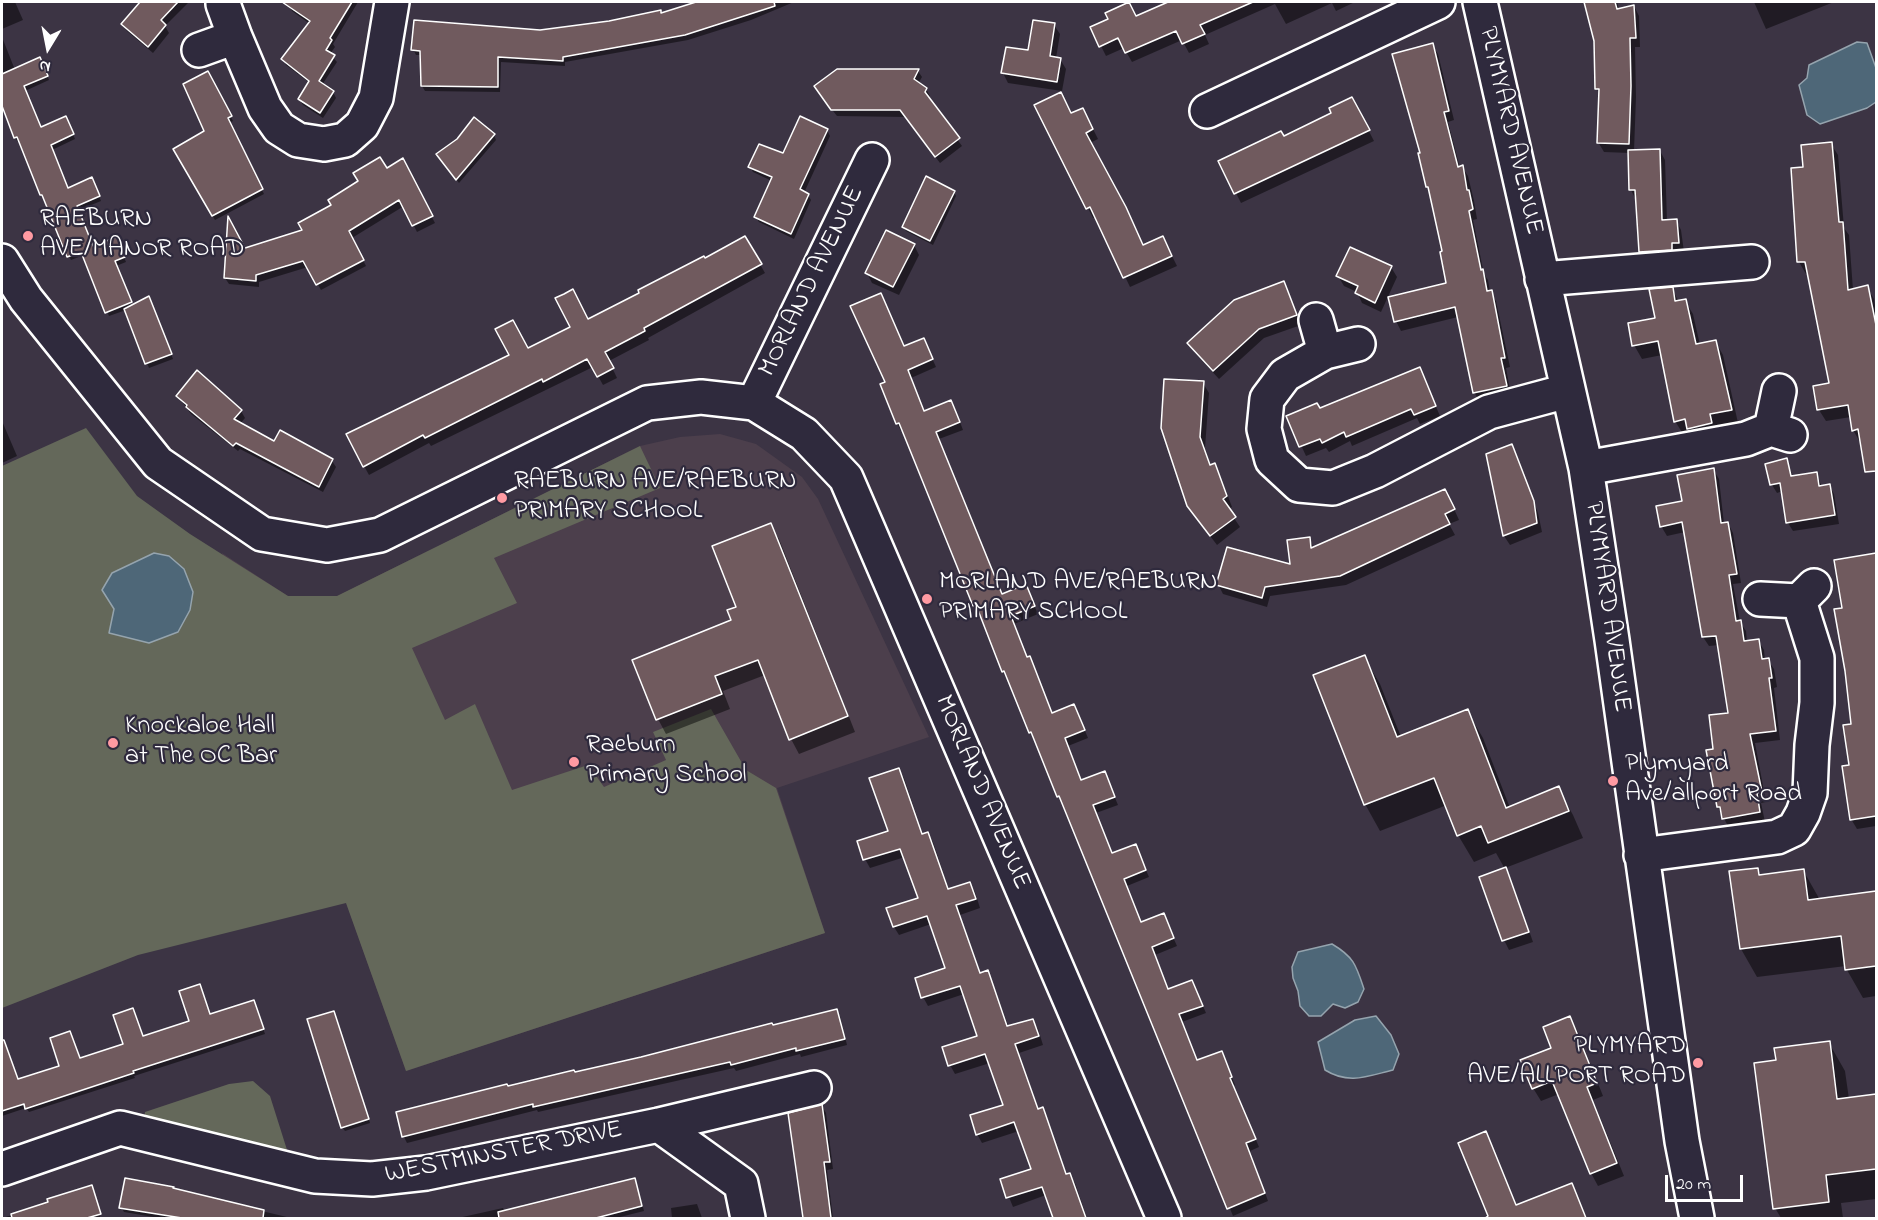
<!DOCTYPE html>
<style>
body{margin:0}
#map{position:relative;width:1878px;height:1220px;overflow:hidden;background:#3c3444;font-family:"Indie Flower",sans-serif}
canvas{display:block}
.frame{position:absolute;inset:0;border:3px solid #fff;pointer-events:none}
.north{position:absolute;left:18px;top:18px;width:60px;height:60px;-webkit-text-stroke:4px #2f2a3d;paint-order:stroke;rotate:190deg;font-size:16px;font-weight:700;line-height:24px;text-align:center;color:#fff}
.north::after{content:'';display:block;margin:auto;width:21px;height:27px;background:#fff;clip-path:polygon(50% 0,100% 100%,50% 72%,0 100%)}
.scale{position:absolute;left:1665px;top:1175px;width:78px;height:27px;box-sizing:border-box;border:3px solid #fff;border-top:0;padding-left:8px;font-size:18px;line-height:21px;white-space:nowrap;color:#fff;-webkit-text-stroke:4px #2f2a3d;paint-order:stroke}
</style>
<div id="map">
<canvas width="1878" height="1220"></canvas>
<div class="frame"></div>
<div class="north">N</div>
<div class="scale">20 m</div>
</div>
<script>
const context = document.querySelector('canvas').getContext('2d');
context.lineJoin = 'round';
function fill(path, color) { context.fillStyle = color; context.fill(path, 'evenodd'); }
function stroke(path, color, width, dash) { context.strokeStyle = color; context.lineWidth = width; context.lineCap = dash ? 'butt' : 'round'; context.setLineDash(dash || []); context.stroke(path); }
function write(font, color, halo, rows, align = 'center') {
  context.font = font + ' "Indie Flower",sans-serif'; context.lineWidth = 4.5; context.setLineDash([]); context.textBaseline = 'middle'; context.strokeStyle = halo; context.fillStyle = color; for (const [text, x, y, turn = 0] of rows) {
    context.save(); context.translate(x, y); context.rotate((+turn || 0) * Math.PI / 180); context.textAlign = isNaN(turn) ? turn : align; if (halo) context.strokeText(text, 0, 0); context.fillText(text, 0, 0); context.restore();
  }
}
const built = new Path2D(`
 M720,434l36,10 46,33 16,22 111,238 -152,51 48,145 -419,138 -184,-518 66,43h49l303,-150 40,-9z`);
const green = new Path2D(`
 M86,428l51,68 53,38 98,62h49l303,-150 20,42 -166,70 23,45 -105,45 33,72 30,-16 37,86 76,-25 16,22 62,-27 -13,-28 58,-23 35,61 30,18 49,145 -419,138 -60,-168 -208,52 -136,53v-542z
 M253,1081l17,15 18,57 -144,-32 1,-9 84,-28z`);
const water = new Path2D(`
 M1857,42l10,1 9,25v34l-9,6 -47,16 -13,-9 -8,-30 8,-7 2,-13z
 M154,553l15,3 15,13 9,23 -3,18 -12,22 -29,11 -40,-10 5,-24 -12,-19 10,-17z
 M1332,944c22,13 24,21 32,45l-6,13 -13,6 -12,-4 -12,12h-12l-9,-10 -2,-15 -5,-13 -1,-11 6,-15z
 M1376,1016l15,19 8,19 -6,16c-25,6 -44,15 -68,0l-7,-28 37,-22z`);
const shadow = new Path2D(`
 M5,2h10l8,18 -21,9v-26z
 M141,2h48l-24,24 4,7 -16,20 -26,-22 -4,-7z
 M290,2h27l4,2 2,-2h35l-25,42 2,3 -5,7 7,8 -15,23 11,7 3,6 -13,20 -20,-13 -4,-6 11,-16 -24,-18 -3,-6 27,-35 -18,-13 -4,-6z
 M701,2h93l-43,18 -63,20 -123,22v4l-64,-4 -1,30 -75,-1 -3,-5v-31h-6l-3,-6 249,-35z
 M1171,2h184l-19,9 -4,-8 -46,21 -11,-20 -70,31 4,9 -20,9 -7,-13 -50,22 -8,-14 -18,8 -14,-28 44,-10z
 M1586,2h31l2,8 15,-4 5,10 1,31h-5l1,50 -2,54h26l5,9 2,61 9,-1 5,10 3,22 -38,10 -5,-10 -5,-52 -5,-10 -1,-37 -26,-1 -6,-10 2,-47 -3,-6 -2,-48z
 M1754,2h80l-68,27z
 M1054,25l6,9 -4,24 4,1 6,10 -4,22 -54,-8 -5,-10 26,-21z
 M2,37l13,33 27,-7 7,17 -24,11 16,38 27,-7 7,17 -23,11 16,40 25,-7 8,18 -22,9 14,37 25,-4 8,19 -10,4 16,40 19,-4 22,57 -24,9 -23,-58 -17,6 -25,-61 -13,5 -2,-4 -49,-115 -2,1 -3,-4 -13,-36z
 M1432,45l6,9 16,66 -6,2 12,46 2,-1 6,9 6,25 3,18 -4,1 11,54 4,6 2,12 6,9 14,66 -4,1 5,27 -31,7 -6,-10 -16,-75 -57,14 -5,-10 52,-37 -4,-31 -13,-61 -4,-5 -5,-33z
 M918,71l4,6 -4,7 8,5 4,7 -2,3 34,47 -22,17 -35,-46 -68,-1 -18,-23z
 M208,73l25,48 -4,2 35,71 -49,26 -40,-70 31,-19z
 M1036,105l52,14 10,20 -8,4 54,104 19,-9 14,28 -47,21 -34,-71 -3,2 -5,-10z
 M1357,108l17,33 -133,62 -21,-42z
 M827,130l3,6 -26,57 4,2 3,5 -17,39 -35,-17 -4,-6 17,-35 -19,-9 -3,-5 34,-12z
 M494,135l2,5 -37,43 -18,-24z
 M1831,144l7,11 6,73 5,7 4,55 14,-3 7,12 2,13v166l-3,-31 -13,-5 -7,-12 -2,-13 -25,4 -7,-11 12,-26 -23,-110h-2l-7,-12 -7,-93 12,-1z
 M402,160l33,63 -18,9 -13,-26 -52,32 14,28 -45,24 -13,-23 -49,15v5l-30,-3 -4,-6 19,-28 61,-19 28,-25z
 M954,192l2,4 -23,49 -27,-14 -3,-4z
 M745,238l20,35 -117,65 1,2 -40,21 8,17 -14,7 -10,-18 -162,79 -2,-3 -60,32 -5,-9 164,-116 60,-29z
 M914,245l5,10 -20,40 -27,-12 -5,-10z
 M1391,267l6,10 -16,35 -19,-9 -5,-11 -13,-6 -6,-10z
 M1284,283l17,42 -37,13 -45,41 -24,-26 -6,-10z
 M1672,289l7,13 6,-1 8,13 7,31 15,-4 8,14 15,68 -55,11 -8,-13 -13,-66 -20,4 -8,-14 22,-26z
 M924,340l12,27 -25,11 14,34 26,-10 4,7 8,21 -24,9 63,157 27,-2 9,20 -24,10 13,35 25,55h26l10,24 -20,8 14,35h26l10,24 -22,8 17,42 22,-10 14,32 -22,9 14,37 22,-8 14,31 -22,9 14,35 23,-9 14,32 -24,9 16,40 24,-9 13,32 -2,1 26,61 -9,4 18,50 -35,15 -197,-476 -6,-7 -21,-54h-2l-4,-7 -23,-60 -2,1 -4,-7 -70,-176 -3,1 -4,-8 -10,-40 17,-36z
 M197,372l44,39 4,7 -5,6 34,19 58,18 4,6 -13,25 -83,-43 -2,2 -47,-37 -13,-18z
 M1424,379l16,37 -20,8 -3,-6 -65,28 -2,-5 -21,11 -3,-4 -20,8 -18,-39 32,-7z
 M1203,383l6,10 -4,55 6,18 4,-1 5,10 12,32 -4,2 12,18 -23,18 -22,-29z
 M2,421l15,35 -15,7z
 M1512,446l5,10 21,57 4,19 -32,13 -6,-9 -16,-81z
 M1786,459l7,18 23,-4 6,14 7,-2 5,9 5,30 -46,7 -5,-8 -5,-32 -6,2 -5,-8z
 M1713,469l6,10 5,45 4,-1 5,10 8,50 -8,1 7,38 6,9 1,11 11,-2 6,10 1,10h3l6,9 3,18 -3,1 6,52 -25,3 11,59 -5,1 4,19 -36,6 -11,-21 -3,-57 15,-36 -11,-69 -10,1 -6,-9 -18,-105 -18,4 -6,-10z
 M1450,500l9,20 -10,4 6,11 -109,50 -76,11 -3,11 -44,-13 -5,-10 74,-18 17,-27 5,9z
 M770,525l9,14 76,193 -56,22 -8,-15 -26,-64 -42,16 7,18 -64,25 -8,-15 75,-98z
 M1872,555l4,7v264l-19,3 -6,-10 2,-93 -9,-117z
 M1364,657l16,27 21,53 66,-26 16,27 27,70 48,-20 15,27 10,23 -78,30 6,11 22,63 -24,8 -5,-10 1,-71 -9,-16 -22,9 -16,-27 -11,-30 -67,26 -15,-27z
 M899,769l5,9 19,57 5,-2 5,9 16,48 21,-7 5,9 5,16 -20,7 21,59 6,-2 5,9 17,47 23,-8 6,9 5,16 -24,8 20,57 3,-1 5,9 20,57h3l5,8 12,35h-33l-8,-23 -33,12 -11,-27 31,-10 -14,-39 -37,12 -5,-9 28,-28 -15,-43 -35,11 -5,-9 29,-28 -15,-43 -36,12 -5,-9 24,-28 -16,-45 -32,11 -5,-8 26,-28 -15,-42 -35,11 -5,-9 25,-27z
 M1757,869l4,7 42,-6 17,30 56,-7v103l-13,2 -16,-28 -1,-4 -89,11 -16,-28z
 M254,1002l11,32 -131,42 1,2 -106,34 -3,-4 -24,8v-67l4,-2 2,4 10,29 107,-35 8,-35 10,27z
 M836,1010l4,6 7,29 -46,12 -1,-3 -64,17 -2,-3 -196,44 -1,-2 -130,33 -3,-6 103,-49 266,-61z
 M336,1017l34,106 -25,8 -3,-4z
 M1570,1018l7,12 26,66 -10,4 31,76 -26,10 -7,-13 -32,-79 -18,7 -8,-13z
 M1829,1043l16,28 4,28 27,-4v104l-35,4 2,15h-62l-6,-10z
 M822,1106l4,7 7,56 -6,1 6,48h-29l-14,-103z
 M1490,1142l27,64 54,-21 16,33h-68z
 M637,1185l7,26 -28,7h-158l45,-10 2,4z
 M174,1190l117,28h-132l-35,-6 -3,-5z
 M94,1191l6,21v6h-98z
 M697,1204l5,14h-30l-1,-10z`);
const building = new Path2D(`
 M140,2h38l-17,18 5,5 -18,22 -27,-23z
 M282,2h70l-22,36 2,2 -6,10 9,5 -16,26 15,10 -14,22 -22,-14 11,-18 -28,-22 29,-38z
 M696,2h78l1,4 -90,29 -122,22v4l-65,-4v30l-77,-1 -1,-35 -9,-1 3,-30 126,10 69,-9 52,-11v3z
 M1129,2l7,14 32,-14h85l-53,23 5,9 -23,10 -6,-13 -51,22 -7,-15 -19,9 -9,-20 18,-8 -3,-6z
 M1584,2h31l2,7 17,-4 2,33h-6l1,48 -2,58 -32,-1 2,-54h-4l-1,-48z
 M1033,20l22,3 -5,33 11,2 -4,24 -56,-9 5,-26 22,3z
 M1433,43l16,68 -5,1 14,55 5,-2 4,25h2l4,19 -4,2 12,59 2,-1 4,22 5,-1 13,68h-4l6,28 -34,7 -18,-86 -61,15 -6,-25 58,-14 -6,-31 2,-1 -14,-64h-2l-8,-34h2l-28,-99z
 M40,57l8,19 -24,10 17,41 25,-11 8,18 -23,11 17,43 24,-11 8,19 -23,10 16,40 24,-9 8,20 -10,4 17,41 -27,11 -24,-61 -14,5 -25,-62h-2l-23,-58 -3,1 -12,-32v-32z
 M837,69h82l-5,10 13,9 -2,4 35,46 -25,19 -35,-47h-69l-17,-24z
 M208,71l24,45 -4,2 35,71 -51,27 -39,-67 31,-18 -21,-47z
 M1061,92l10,21 12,-5 10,21 -7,4 40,74 17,38 20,-9 9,20 -49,22 -33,-71 -4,2 -52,-104z
 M1352,97l18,33 -136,64 -16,-33 63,-30 3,5 47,-23 -2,-5z
 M800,116l28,13 -28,60 9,5 -18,40 -37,-17 18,-40 -24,-10 11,-23 24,9z
 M474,117l21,17 -39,46 -20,-26 21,-15z
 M1832,142l7,80h4l5,68 20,-5 8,40v146l-11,1 -7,-43 -6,2 -4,-26 -31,5 -4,-24 16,-3 -24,-121h-8l-6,-94 12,-1 -2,-22z
 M1660,149l2,71 15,-1 2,24h-7v7l-33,2 -4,-62h-6l-1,-40z
 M380,157l7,11 16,-10 30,58 -21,10 -13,-26 -50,31 15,29 -48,25 -13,-24 -47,14v6l-32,-3 4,-62 17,32 57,-18 -4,-7 33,-18 -3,-5 30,-19 -5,-8z
 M926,176l29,15 -25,50 -28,-14z
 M886,230l29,14 -22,43 -28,-14z
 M745,236l17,28 -118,64 1,3 -40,21 9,16 -17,9 -10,-18 -44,23 -1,-3 -117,59 -2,-3 -60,32 -17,-33 163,-79 -14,-26 18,-9 15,28 42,-21 -15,-29 9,-4 9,-5 15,30 51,-26 -1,-3 66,-34 1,2z
 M1350,247l42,19 -17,37 -20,-10 3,-7 -22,-10z
 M1284,281l13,34 -38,14 -46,42 -26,-28 47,-43z
 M1673,287l2,14 11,-2 10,45 20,-4 16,70 -22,4 2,9 -25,6 -2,-10 -11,3 -16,-81 -26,5 -4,-23 27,-5 -6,-29z
 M881,293l23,53 20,-8 9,21 -25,11 16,41 27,-11 9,22 -24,10 66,162 24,-10 9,22 -24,10 16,41 3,-1 22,57 22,-9 11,26 -20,8 16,42 24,-9 10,26 -22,8 19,48 24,-9 10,26 -22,9 17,43 23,-9 10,25 -22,9 16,42 24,-9 11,26 -24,8 18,46 25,-9 10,26 -2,1 26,61 -10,4 19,50 -38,16 -168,-413 -2,1 -26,-65 -2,1 -25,-62 -2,1 -26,-67 -3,1 -74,-183 -3,1 -16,-40 5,-2 -35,-76z
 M149,296l23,58 -27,10 -21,-55z
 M1420,367l16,39 -22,9 -3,-6 -65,28 -2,-5 -22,11 -2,-4 -21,8 -13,-31 31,-13 3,5z
 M197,370l45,40 -8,9 40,22 6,-11 53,29 -14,28 -83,-44 -3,3 -47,-39 1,-2 -11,-9z
 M1164,379l40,2 -4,56 10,28 5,-2 12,33 -4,3 13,18 -26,19 -23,-30 -26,-78z
 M1512,444l22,57 3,22 -34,13 -17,-82z
 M1787,458l4,18 26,-4 2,14 11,-2 5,31 -49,8 -6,-40 -10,2 -5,-21z
 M1714,468l7,55 7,-1 9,52 -8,1 7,46 5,-1 3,21 15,-2 3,20 7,-1 3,20h-3l7,53 -26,3 12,58 -5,1 3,19 -38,7 -2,-12h-3l-11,-57 7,-1 -4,-34 19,-2 -12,-77 -14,1 -20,-115 -22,5 -4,-21 26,-5 -5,-26z
 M1445,489l10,20 -10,5 5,10 -110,52 -75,11 -3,11 -46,-13 11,-38 63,17 -3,-24 23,-3 1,11z
 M771,523l77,193 -59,24 -31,-80 -43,16 7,18 -66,26 -24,-60 99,-40 -4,-10 9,-3 -24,-61z
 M1876,553v263l-26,4 -8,-54 7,-1 -6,-40 8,-1 -6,-53 -11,-62 8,-1 -8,-48z
 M1365,655l32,82 71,-28 38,99 53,-22 10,25 -81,32 -7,-17 -24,10 -23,-58 -70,27 -51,-130z
 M899,768l23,66 6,-2 20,57 22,-7 6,17 -20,6 24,68 8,-3 19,56 26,-7 6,17 -24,8 23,65 5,-2 23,67 4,-1 16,45h-33l-11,-31 -36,11 -6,-19 31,-10 -17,-47 -38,13 -6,-20 33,-10 -18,-51 -37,12 -6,-19 35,-11 -17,-50 -39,12 -6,-20 30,-10 -18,-52 -34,11 -7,-19 32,-10 -18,-49 -37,11 -6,-19 31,-10 -19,-53z
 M1506,867l23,65 -27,9 -23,-64z
 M1758,868l1,7 45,-6 4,31 68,-9v75l-31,4 -4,-34 -101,13 -11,-78z
 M200,984l10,30 44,-14 10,29 -131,42 1,2 -109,36 -1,-5 -22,7v-71h2l14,39 41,-13 -9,-28 20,-7 10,27 43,-14 -10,-29 20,-7 10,28 46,-15 -10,-30z
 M837,1009l8,30 -49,12v-3l-65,17 -1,-3 -197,45v-3l-131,33 -6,-25 111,-28 1,2 66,-16 1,2 66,-15 131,-34 1,2z
 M334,1011l35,108 -28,9 -34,-109z
 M1570,1016l27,67 -10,4 30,76 -27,11 -38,-93 -20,8 -12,-29 31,-12 -8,-21z
 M1830,1041l7,58 39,-5v75l-50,6 3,27 -56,7 -19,-146 22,-3 -2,-12z
 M822,1104l8,58h-6l7,56h-28l-15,-105z
 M1486,1131l30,74 56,-22 14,35h-101l3,-2 -30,-73z
 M125,1178l49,9 -1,1 91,22 -1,8h-81l-63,-10z
 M635,1178l7,28 -46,12h-97l-1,-6z
 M92,1185l9,29 -14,4h-75l-1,-4 37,-12 -1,-3z`);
const minor = new Path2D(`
 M1480,2l106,466 26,172 70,501 15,77
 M223,4l12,33 30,71 14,20 19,12 26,4 21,-4 17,-15 14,-27 16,-96
 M199,50l36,-13
 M1207,111l231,-109
 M2,261l24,38 132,164 104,71 65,11 53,-10 267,-132 54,-6 53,6 50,31 42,44 318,740
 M1542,279l210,-17
 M1316,320l9,32
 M1358,344l-33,8 -40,23 -18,24 -3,30 8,31 27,25 34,3 42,-17 114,-59 78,-21
 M754,403l118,-243
 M1771,429l8,-38
 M1586,468l160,-29 25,-10 19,6
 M1760,599l39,2
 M1641,855l136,-18 17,-8 9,-16 7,-20 2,-48 5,-42v-45l-18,-57 15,-15
 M659,1125l155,-37
 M2,1169l118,-41 195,48 57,3 54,-6 233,-48 82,59 7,34`);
const markers = [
 [28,236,6,"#ff9aa2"],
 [502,498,6,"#ff9aa2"],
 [927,599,6,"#ff9aa2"],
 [113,743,6,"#ff9aa2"],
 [574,762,6,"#ff9aa2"],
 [1613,781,6,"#ff9aa2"],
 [1698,1063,6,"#ff9aa2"]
];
const streetNames = [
 ["PLYMYARD AVENUE",1509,131,77],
 ["MORLAND AVENUE",813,282,-64],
 ["PLYMYARD AVENUE",1606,607,82],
 ["MORLAND AVENUE",981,793,67],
 ["WESTMINSTER DRIVE",504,1154,-11]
];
const poiNames = [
 ["RAEBURN",40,221],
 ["AVE/MANOR ROAD",40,251],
 ["RAEBURN AVE/RAEBURN",514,483],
 ["PRIMARY SCHOOL",514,513],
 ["MORLAND AVE/RAEBURN",939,584],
 ["PRIMARY SCHOOL",939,614],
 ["Knockaloe Hall",125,728],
 ["at The OC Bar",125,758],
 ["Raeburn",586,747],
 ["Primary School",586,777],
 ["Plymyard",1625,766],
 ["Ave/allport Road",1625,796],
 ["PLYMYARD",1686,1048,"right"],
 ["AVE/ALLPORT ROAD",1686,1078,"right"]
];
fill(built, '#4c3f4c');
fill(green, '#64685a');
fill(water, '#4e6778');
stroke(water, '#95a4ae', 1.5);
fill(shadow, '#0007');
fill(building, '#705a5e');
stroke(building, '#fff', 1.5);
stroke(minor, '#fff', 38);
stroke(minor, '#2f2a3d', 33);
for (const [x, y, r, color] of markers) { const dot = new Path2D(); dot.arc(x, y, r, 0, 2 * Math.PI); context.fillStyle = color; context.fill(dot); stroke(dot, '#2f2a3d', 2); }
write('26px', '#fff', '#2f2a3d', streetNames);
write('26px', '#fff', '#2f2a3d', poiNames, 'left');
</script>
